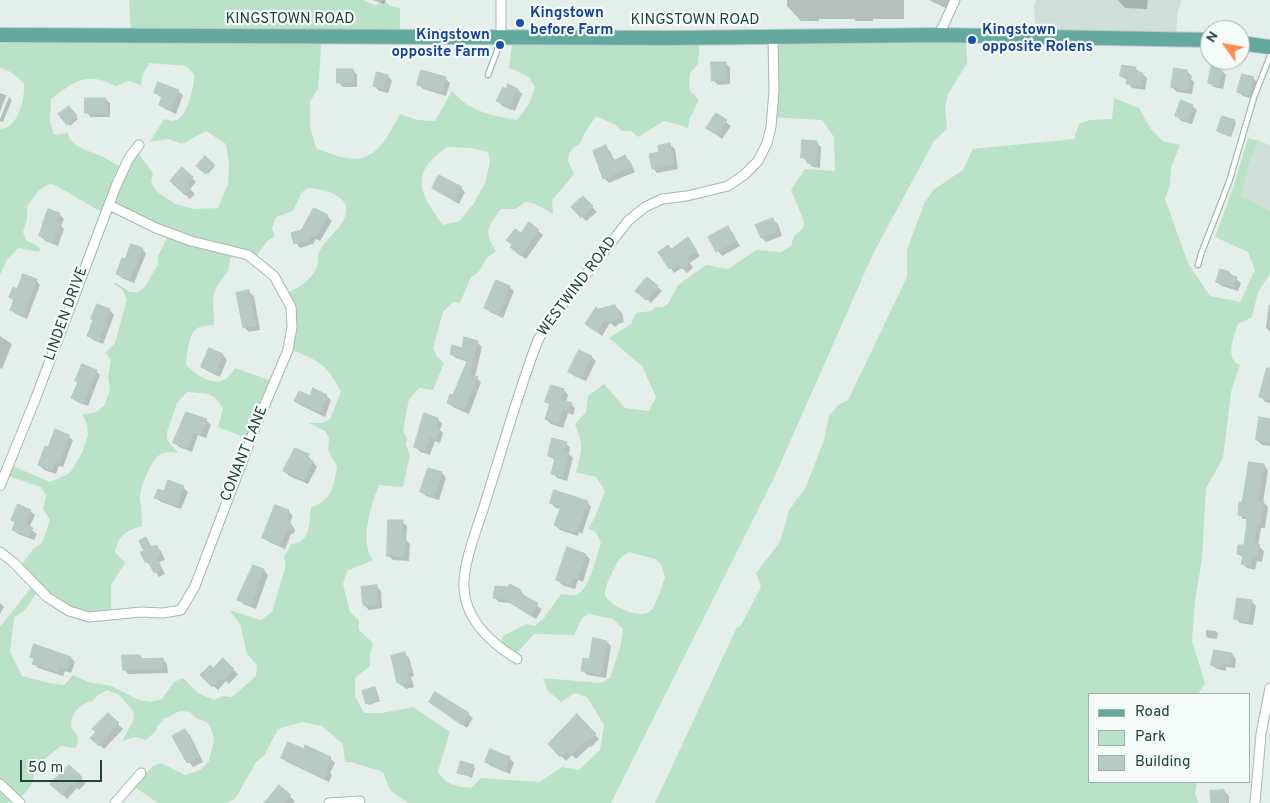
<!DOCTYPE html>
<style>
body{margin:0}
#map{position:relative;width:1270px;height:803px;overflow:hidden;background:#e4efeb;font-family:Overpass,sans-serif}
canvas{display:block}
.legend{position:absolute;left:1088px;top:693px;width:162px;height:90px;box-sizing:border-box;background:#f5fbf8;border:1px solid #a0b1ad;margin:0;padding:6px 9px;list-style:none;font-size:15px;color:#21433d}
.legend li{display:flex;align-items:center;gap:10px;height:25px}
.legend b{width:25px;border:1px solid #a0b1ad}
.north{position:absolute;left:1200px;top:20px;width:50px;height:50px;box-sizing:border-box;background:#f5fbf8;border:1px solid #a0b1ad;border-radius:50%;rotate:302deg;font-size:14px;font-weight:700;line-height:20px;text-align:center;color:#21433d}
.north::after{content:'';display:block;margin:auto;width:18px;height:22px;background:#ff8b51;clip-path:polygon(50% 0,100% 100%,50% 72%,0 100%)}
.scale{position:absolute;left:20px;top:760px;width:82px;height:22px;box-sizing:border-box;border:2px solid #21433d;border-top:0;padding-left:6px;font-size:15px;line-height:18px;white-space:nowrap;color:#21433d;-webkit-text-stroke:4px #f5fbf8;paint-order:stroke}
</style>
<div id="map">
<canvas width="1270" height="803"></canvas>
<ul class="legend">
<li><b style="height:6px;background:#63a99d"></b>Road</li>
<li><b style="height:14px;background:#bae2c9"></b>Park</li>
<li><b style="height:14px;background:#b8cac4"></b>Building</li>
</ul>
<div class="north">N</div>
<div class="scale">50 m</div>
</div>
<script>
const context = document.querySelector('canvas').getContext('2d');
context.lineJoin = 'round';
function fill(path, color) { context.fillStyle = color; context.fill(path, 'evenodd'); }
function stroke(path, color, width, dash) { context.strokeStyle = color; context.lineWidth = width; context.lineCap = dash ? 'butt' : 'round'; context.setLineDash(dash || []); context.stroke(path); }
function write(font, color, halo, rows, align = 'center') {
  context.font = font + ' Overpass,sans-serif'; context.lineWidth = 4.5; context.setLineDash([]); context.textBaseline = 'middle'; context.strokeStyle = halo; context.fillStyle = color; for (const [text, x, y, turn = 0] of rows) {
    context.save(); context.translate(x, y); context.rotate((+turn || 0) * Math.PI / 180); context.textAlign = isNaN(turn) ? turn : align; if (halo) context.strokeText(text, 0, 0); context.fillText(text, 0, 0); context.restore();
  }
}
const built = new Path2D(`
 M1036,0h146l-4,11 -2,25 -140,-2 -2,-27z
 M1259,141l11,4v66l-29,-15 8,-32z`);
const green = new Path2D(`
 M129,0h234l13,6 8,-6 6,6 10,2v27l-78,1 -4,52 -8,14v25l6,21c10,4 20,8 30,10 30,6 42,-22 54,-44l17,6 18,1 17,-30c18,21 39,24 65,29l12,-16 6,-17 -6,-10 -20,-9 4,-31 187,1 -2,26 -8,9 -1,7 1,11 9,9 -10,20 -1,9 -8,-4 -16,-4 -26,16 -7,-6h-10l-5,-6 -20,-9 -12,18 -4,10 -7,4 -4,6 -1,7 6,13 -22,26 1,14 -20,-11 -7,-1 -11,7h-14c-13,17 -18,22 -5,42l-9,7 -9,15 -7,4 -11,26 -7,-1 -10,10 -10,36 4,9 7,6 -11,27 -14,-2 -10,11 -6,31 4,9 -1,6 4,10 -7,32 -24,-2c-8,20 -20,56 -6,75l-26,11 -4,13 7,28 9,8v10l14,13 -3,11v12l-15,12v18l9,17h18l31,-6 37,25 -12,39c7,14 17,15 33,17l10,-10 59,4 22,-15 17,3 21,-20 4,-25 -17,-28 -12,-4 -14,9 -14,-12 -4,-12 57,5 10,-5 11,-34 2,-15 -10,-10 -24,-5 -7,4 -8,17 -40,-1 -20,22 -14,-8 3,-12 23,-12 9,2 9,-8 17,-24c4,0 11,2 15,1 13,-4 21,-41 25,-52l-5,-11 -8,-3 7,-12 10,-26 -9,-14 -20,-5c6,-22 8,-26 -1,-48l11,-12 2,-16 16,-12 21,24 24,3 7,-14 -14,-31 -33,-28 22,-14 5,-11 15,-2 5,-4h6l6,-3 10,-19 28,-20 22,4 28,-19 25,2 10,-6 3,-10 9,-8 1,-7 -13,-31 14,-21 30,2 -1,-34 -12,-17 -51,-3 2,-75 193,-4 1,25 -19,31 -3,14 2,21 -13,12 -61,113 -99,224 -163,325h-203l-18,-13 -7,-18 -32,-10h-6l-2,-18 -21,-18 -20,-4 -24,7 -14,27 -8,6 -21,37 -8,4h-69l-23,-16v-2l18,-19 8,-3 24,12 15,-5 9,-9 5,-20 -2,-10 -4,-8 -12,-5 -6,-6 -10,-1 -16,8 -7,8 -1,4 -10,9 -11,-3 -13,4 11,-20 1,-9 -15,-17 -12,-5 -9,5 -5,6c-8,0 -18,9 -21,17 -1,2 0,6 -1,9 6,7 9,12 5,21l-15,-2 -19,15 -8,10c0,14 -6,19 -16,29l-6,-3 -4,6h-8v-176l33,-42 -12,-20 12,-16 9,-6 8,-23 -7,-11 3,-13 -5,-9 -36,-12 3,-11 42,18 20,-9 12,-20 6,-18 -1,-11 -5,-10 12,-1 10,-7 6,-16 -2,-13 3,-16 -5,-9 9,-9 12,-44 -5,-10 -8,-5 2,-1 14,9h8l7,-5 13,-23v-8l11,-22 -56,-27 -10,6 -48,-28 -5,-1 -11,6 -12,16v13l-4,13 3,8 14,8 -1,4 -21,-4 -11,12 -7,15v-146c19,-1 25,-31 24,-46l-13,-11 -11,-4v-33h131zM149,63l37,3 8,8c1,10 -6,37 -13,43 -2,2 -5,3 -8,4l-9,-2 -14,23 18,-3 14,5 24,-13 20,13 3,20 -1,20 -10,24 -24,1 -19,-5 -19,-13 -5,-9 2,-9 -16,-21 -15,16c-7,-4 -14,-9 -21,-12 -11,-5 -31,-9 -33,-23l-14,2 -4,-14 1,-22c24,-18 35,-28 65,-13l12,-5 13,4 2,-11zM447,147l23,1 18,4 2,10 -5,21 -11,20 -14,18 -17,4c-24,-33 -34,-51 4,-78zM308,188c15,1 45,7 37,29 -5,13 -20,22 -26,35 -2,4 0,10 -2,15 -6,14 -20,21 -32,28l6,28 -2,26c28,11 38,14 52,43l-11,27 -8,4h-13l16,8 4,7 -1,12 9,16c-3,20 -5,35 -26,41 -2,16 0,36 -20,37l-7,13 2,8 -14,47 -11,8 -32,-10 11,14 7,30 10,11 -1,11 -24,21 -10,-1 -8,4 -16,-7 -15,-15 -9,4 -12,17 -12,3 -11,-2 -28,-14 -23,-4 -15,-7 -9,10 -15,-2 -27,-7 -12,-24 4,-35 10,-6 14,-20 49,26 24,-3v-29l14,-22 -10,-11c5,-18 9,-20 27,-26l-1,-22c-5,-9 9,-41 17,-48 7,-5 13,-4 20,-3l-11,-13v-8l10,-29 10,-11c18,2 28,-1 36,17l-5,18 30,12 24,-58 -37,-13c-2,2 -4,7 -7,9 -13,12 -33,-3 -42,-12 1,-11 2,-27 9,-35 5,-5 13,-4 19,-5l-1,-27 4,-12 11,-15 4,-20 22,8 13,-18 8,-5 -3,-7 4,-12 17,-6 9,-19zM629,552l26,7 6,5 4,13c-3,9 -9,30 -16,35 -10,7 -40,-6 -44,-17 -1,-7 4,-16 7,-22 5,-10 7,-16 17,-21z
 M1114,98l25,10 11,20 13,13 17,4 -9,23 -1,17 -5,14 23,64 22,33 30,6 15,-32 -7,-18 -33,-15 18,-49 15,-50 11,3 -10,23 -8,32 29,15v63l-12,18 -6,25 -14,7c-4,12 -14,35 2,41l-9,27 -8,66 -17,30 -4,71 -7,42 -3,40 13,42 -7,11h-109v88h108l-2,11 3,10h-543l82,-176h3l21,-40 -5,-14 24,-31 9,-32 17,-23 18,-47 5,-24 9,-11 10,-5 59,-123v-27l17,-46 9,-14 30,-20 10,-21 101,-10 5,-15 11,-4 22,-1z`);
const shadow = new Path2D(`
 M373,0h13l-2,4z
 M787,0h117v19h-31v2h-17l-2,-2h-35v2h-18l-14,-15z
 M929,0h27l-5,11z
 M1118,0h30l-1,9 -22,-1z
 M725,63l5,4v17l-12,1 -5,-5z
 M1135,68l12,10 -2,12 -13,-2 -4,-5v-2l-7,-5z
 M353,70l4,5v12h-14l-5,-5z
 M1187,71l5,5 -1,3 3,3 -2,12 -15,-2 -5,-5z
 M1222,71l4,4 -3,14 -9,-2 -5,-4z
 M378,73l10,3 4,5 -4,12 -9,-2 -5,-5z
 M445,78l5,5 -4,13 -23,-7 -4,-4z
 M1253,78l5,5 -5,16 -10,-3 -5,-4z
 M509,86l9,4 4,4 -7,17 -13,-5 -4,-5 9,-10z
 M178,91l5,4 -7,19 -11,-5 -5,-4 2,-7 -7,-5z
 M0,93l8,3h-2l-6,16z
 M9,97l3,3 -9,22 -3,-1v-2z
 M105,99l5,4v14h-19l-5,-5z
 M1192,106l5,4 -5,14 -11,-3 -4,-5z
 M69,108l9,11 -8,7 -10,-11z
 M717,115l14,11 -9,13 -14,-11z
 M1234,121l2,2 -5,14 -13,-6z
 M816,142l5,5 -1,21 -7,-1 -11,-10z
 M670,145l5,4 3,20 -21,4 -4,-5 8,-15z
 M605,147l5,4 5,11 10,-5 5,4 5,11 -26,11 -5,-5z
 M205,157l10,9 -7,8 -10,-8z
 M192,178l4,4 -6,7 5,5 -5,5 -19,-18z
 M434,188h27l4,4 -6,12 -21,-12z
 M583,198l14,14 -11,9 -13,-14z
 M59,214l5,5 -3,7 3,3 -6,17 -13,-5 -4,-5z
 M327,216l5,5 -12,20 -4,-2 -3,5 -13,4 -4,-5z
 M773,220l5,4 4,12 -16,6 -4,-4z
 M728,227l4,5 8,14 -18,10 -4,-5 -8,-14z
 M538,231l5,4 -17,24 -10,-7z
 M692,244l8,12 -10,7 3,5 -6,5 -5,-5 -8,5 -14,-21z
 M142,249l4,5 -12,29 -12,-5 -4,-4 8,-13z
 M1230,273l11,10 -3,8 -16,-5 -5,-4z
 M36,280l4,5 -13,34 -11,-5 -5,-4 4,-8 -5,-5 8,-7z
 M509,287l5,4 -11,27 -13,-6 -5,-4z
 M657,287l5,4 -11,12 -9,-8z
 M249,292l5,4 6,34 -11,2 -4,-4z
 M1269,304l1,1v27l-4,-4z
 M615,306l7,7 2,9 -6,2 -2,3 -6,-4 -8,13 -16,-12 12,-14z
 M110,310l4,5 -11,29 -10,-4 -4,-4z
 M0,336l12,8 -10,25 -2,-1z
 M477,342l5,5 -7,30 6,5 -12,32 -16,-7 -5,-5 5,-5 15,-35 -12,-4 -5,-4z
 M210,350l13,5 4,5 -7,17 -13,-6 -5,-4z
 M591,357l5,4 -10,20 -12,-5 -4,-5z
 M96,371l4,4 -12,31 -11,-4 -4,-4z
 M1270,383v20l-5,-1 -4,-5z
 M564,390l4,5 -2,7 5,2 4,4 -2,7 -5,-2 -5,15 -12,-4 -5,-5 5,-13 -5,-4z
 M326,396l5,4 -6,17 -25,-12 -4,-4z
 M438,419l4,5 -2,6 3,3 -3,10 -5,-2 -5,14 -10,-3 -4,-5z
 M206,420l5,5 -5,13 -8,-3 -6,17 -13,-5 -4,-4z
 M1270,420v26l-8,-1 -5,-5z
 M68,436l5,4 -10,27 -4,-1 -3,8 -12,-4 -4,-5 9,-16z
 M566,443l4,5 -1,6 4,4 -6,23 -10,-3 -4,-5 3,-12 -7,-5z
 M308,456l9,11 -9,17 -19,-8 -4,-5z
 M1250,463l14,2 4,5 -5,32 5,5 -3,21h-4l-3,18 6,5 -2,11 -5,-1 -2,9 -8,-2 -4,-4v-6l-5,-5 7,-6 3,-28h-5l-4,-5 4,-10z
 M429,469l13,4 4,5 -7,22 -13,-4 -5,-5z
 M183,487l5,5 -7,17 -20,-7 -5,-4z
 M587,502l4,5 -9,27 -3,-2 -1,4 -18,-6 -5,-5 6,-16 -5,-1 -5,-5z
 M30,511l5,4 -6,13 8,6 -3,6 -16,-6 -5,-4 3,-7 -3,-3z
 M288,511l5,5 -3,6 5,8 -1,3 -3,1 -6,15 -16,-7 -5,-5z
 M402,522l5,4 -1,14 4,4 -1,17 -16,-1 -5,-5z
 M146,539l7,9 3,-2 5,5 4,9 -6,2 6,12 -6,3 -7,-11 -6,-4z
 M586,555l4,4 -7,23 -5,-2 -3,9 -13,-4 -4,-5z
 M254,566l10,4 4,5 -12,34 -13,-5 -4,-5z
 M376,586l5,5 1,17 -13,2 -5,-5 -1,-17z
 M511,586l10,5 4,5 -1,1 18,12 -6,10 -26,-16 -11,-1 -5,-5 15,-9z
 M1251,601l5,5 -3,19 -13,-2 -5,-5z
 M0,603l4,4 -4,7z
 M1206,630l10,1 2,2 -1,6 -9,-1 -2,-2z
 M607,642l4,4 -5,32 -19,-3 -4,-5z
 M404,653l5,5 5,18 -3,1 3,10 -8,2 -8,-7z
 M1232,654l4,5 -1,9 -9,-1v4l-9,-2 -5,-4z
 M140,656l4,4 19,-1 4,5 1,9 -40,1 -4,-5z
 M31,657l40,1 4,4 -4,11 -6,-2 -2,5 -25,-8 -4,-4 1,-3z
 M223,659l15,15 -9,10 -3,-3 -8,9 -16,-15 12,-5z
 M374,688l6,13 -11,4 -2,-2z
 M430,702l38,12 5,4 -6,10z
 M108,714l15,15 -19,20 -12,-11z
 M577,716l22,23 -8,8 -1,-1 -14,13 -4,-4 -6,6 -16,-17z
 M185,730l5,5 13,27 -10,5 -9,-12z
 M304,750l26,8 5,5 -5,10 2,2 -3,7 -42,-20 -5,-4z
 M509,758l5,5 -4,11 -19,-8 -5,-4z
 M69,766l17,17 -7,7 -2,-2 -10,11 -15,-15z
 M473,766l2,2 -3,10 -13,-6z
 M279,787l16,14 -2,2h-30l4,-4 2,1z
 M1224,791l5,5v7h-16z`);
const building = new Path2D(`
 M711,62h15v18l-14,1z
 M1122,65l14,2 -1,4 8,2 -2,13 -15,-2 2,-7 -8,-1z
 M1211,67l11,3 -3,16 -11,-3z
 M1174,68l13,2v5l3,1 -3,14 -16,-3z
 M337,69h16v13l-16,1z
 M421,70l25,7 -4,15 -25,-7z
 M377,72l11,3 -5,14 -10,-3z
 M1242,74l12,3 -5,18 -12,-3z
 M158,82l21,8 -8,20 -12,-5 3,-9 -8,-3z
 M508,84l10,5 -8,18 -14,-6 7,-14 3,2z
 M85,98h21v15h-21z
 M1181,100l12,5 -6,16 -12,-5z
 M69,106l8,10 -10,9 -9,-11z
 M716,113l11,7 -10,15 -11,-7z
 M1222,116l13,4 -6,16 -12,-5z
 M802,140l15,1 -1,23 -9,-1v-5h-6z
 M670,143l4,21 -22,5 -3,-15 10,-2 -1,-6z
 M606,145l7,16 12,-6 6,12 -28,12 -10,-28z
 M205,156l9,8 -9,10 -9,-8z
 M182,167l11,10 -7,7 5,4 -6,7 -15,-14z
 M439,175l23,12 -8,13 -22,-12z
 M583,196l10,10 -12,12 -10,-11z
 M314,208l14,7 -12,22 -5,-2 -3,5 -14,4 -3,-11 10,-3z
 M48,209l12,4 -3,9 3,2 -7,18 -14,-6z
 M773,218l5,13 -17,7 -6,-13z
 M529,222l10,8 -18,26 -11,-9 2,-2 -6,-5 9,-11 6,4z
 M728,226l8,15 -20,11 -8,-15z
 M688,237l9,14 -11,7 3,5 -8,6 -3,-5 -9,5 -11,-17 10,-7 3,4z
 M131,244l12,4 -13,31 -14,-5 6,-16 3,1z
 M1220,269l10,3 -1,3 8,2 -3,10 -18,-5z
 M23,274l14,5 -14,36 -13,-5 4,-10 -5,-3 4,-10 4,2z
 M647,277l11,9 -12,14 -11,-9z
 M496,280l14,6 -12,28 -14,-6z
 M249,290l7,36 -13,2 -7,-35z
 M97,304l13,5 -11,32 -12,-5 6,-16 -2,-1z
 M615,305l5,13 -7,2 -2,4 -6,-5 -8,13 -12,-8 11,-17 2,2z
 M464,337l14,4 -8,33 8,3 -14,33 -17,-7 3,-9 3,1 15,-36 -18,-5 2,-9 10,3z
 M209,348l14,6 -8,19 -14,-6z
 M579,350l13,6 -11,22 -13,-6z
 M82,364l15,6 -14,33 -12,-5 7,-16 -3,-1z
 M1267,368h3v32l-11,-3z
 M551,385l13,4 -3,10 11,4 -4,8 -5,-2 -5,15 -13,-5 5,-15 -5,-2z
 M313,388l14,7 -6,18 -27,-12 5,-10 11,5z
 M186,412l21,7 -6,16 -8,-3 -6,16 -14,-5z
 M424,413l14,5 -2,8 4,2 -4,11 -6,-2 -5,14 -11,-4z
 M1259,417l11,2v24l-14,-3z
 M55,429l14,6 -10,28 -4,-1 -3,8 -14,-5 7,-19 3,1z
 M552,438l15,4 -3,10 5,1 -6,24 -12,-3 4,-16 -7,-2z
 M295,448l14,6 -2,4 6,3 -9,19 -21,-9z
 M1249,462l15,2 -6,37h6l-4,23h-3l-3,20 6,1 -3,13 -5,-1 -1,9 -10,-2 2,-8 -6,-2 1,-9h6l3,-23h-1l1,-6 -9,-1 1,-13h3z
 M428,468l14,4 -8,25 -14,-5z
 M168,480l16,6 -7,20 -23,-8 4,-9 6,2z
 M554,490l34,11 -10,29 -3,-1 -1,3 -20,-7 6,-16 -1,-3 -9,-3z
 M18,504l13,6 -6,14 8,4 -4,8 -17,-6 3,-8 -4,-2z
 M275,505l14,5 -3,7 2,1 3,7 -1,4 -3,1 -7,15 -18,-7z
 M388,520h15l-1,18h4l-2,19 -17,-1z
 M146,537l5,10 6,-2 4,10 -5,2 5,12 -7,4 -6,-12 -3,1 -5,-10 4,-1 -5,-10z
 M567,547l19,7 -8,24 -5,-1 -3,8 -14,-5z
 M253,565l11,4 -13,36 -14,-5z
 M510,584l11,6 -2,3 19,10 -7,13 -26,-17 -12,-1 2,-12 13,1z
 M377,585l1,19 -15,1 -2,-18z
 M1237,598l15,2 -3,21 -15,-2z
 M593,638l14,3 -5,33 -21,-3 2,-13 6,1z
 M34,644l37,13 -4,12 -7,-2 -2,5 -26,-8 2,-5 -4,-2z
 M1214,650l18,3 -2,11 -8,-1 -1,4 -10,-2z
 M405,652l5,20h-3l3,10 -10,3 -1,-3 -2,1 -6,-27z
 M122,655h18l1,4 22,-1v11l-40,1z
 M223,658l11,11 -10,11 -3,-2 -9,9 -12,-12 10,-10 3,3z
 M375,687l4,12 -13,5 -4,-13z
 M435,692l34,21 -7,12 -33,-23z
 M108,713l11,10 -20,23 -9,-8 6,-6 -4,-3z
 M577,714l19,20 -10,9 -2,-1 -14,13 -3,-4 -7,6 -12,-13z
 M185,729l14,28 -12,6 -15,-27z
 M288,742l16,7 1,-4 26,12 -5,11 2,2 -3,8 -44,-20z
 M490,749l20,8 -5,13 -20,-8z
 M461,761l13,4 -4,11 -13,-3z
 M69,765l13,12 -8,9 -2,-2 -10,11 -12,-11z
 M279,785l12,10 -7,8h-19z
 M1224,790l2,13h-15l-1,-12z`);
const service = new Path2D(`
 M488,75l9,-24 1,-11
 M1198,265l3,-11 28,-72 25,-85 16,-41`);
const minor = new Path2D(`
 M939,35l16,-35
 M501,36v-36
 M0,486l35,-86 81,-214 13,-28 10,-13
 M0,552l13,10 34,35 22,14 20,6 52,-5 22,1 18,-3 14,-24 60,-158 33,-78 4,-23 -1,-20 -17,-31 -26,-21 -57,-14 -35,-13 -47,-23
 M517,659c-26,-16 -51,-38 -53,-70 -2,-25 15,-65 22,-89 17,-53 32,-108 52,-160l10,-17 80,-102 17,-14 17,-8 25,-3 41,-10 16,-11 14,-14 9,-18 4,-16 3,-36 -1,-54
 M0,784l20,19
 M115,803l26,-30
 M329,803l31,-2
 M1255,803l6,-69 9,-46`);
const primary = new Path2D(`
 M0,35l668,3 271,-3 271,5
 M1240,43l30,4`);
const markers = [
 [520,23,5,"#1a4fb4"],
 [972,40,5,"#1a4fb4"],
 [500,45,5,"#1a4fb4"]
];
const transitNames = [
 ["Kingstown",530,14],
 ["before Farm",530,31],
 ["Kingstown",982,31],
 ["opposite Rolens",982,48],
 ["Kingstown",490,36,"right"],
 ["opposite Farm",490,53,"right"]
];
const streetNames = [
 ["KINGSTOWN ROAD",290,20],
 ["KINGSTOWN ROAD",695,21],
 ["WESTWIND ROAD",578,287,-53],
 ["LINDEN DRIVE",67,314,-70],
 ["CONANT LANE",245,454,-68]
];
fill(built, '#d1dfda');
fill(green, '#bae2c9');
fill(shadow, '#0003');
fill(building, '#b8cac4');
stroke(building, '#b5c9c3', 1);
stroke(service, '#a6b8b3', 7);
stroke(minor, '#a6b8b3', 11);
stroke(primary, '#c1cac9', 16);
stroke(service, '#fff', 4.5);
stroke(minor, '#fff', 9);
stroke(primary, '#63a99d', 14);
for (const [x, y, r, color] of markers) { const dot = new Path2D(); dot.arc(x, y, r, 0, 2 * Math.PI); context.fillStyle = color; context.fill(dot); stroke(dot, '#f5fbf8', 2); }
write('bold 15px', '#164399', '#f5fbf8', transitNames, 'left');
write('15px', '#21433d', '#f5fbf8', streetNames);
</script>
